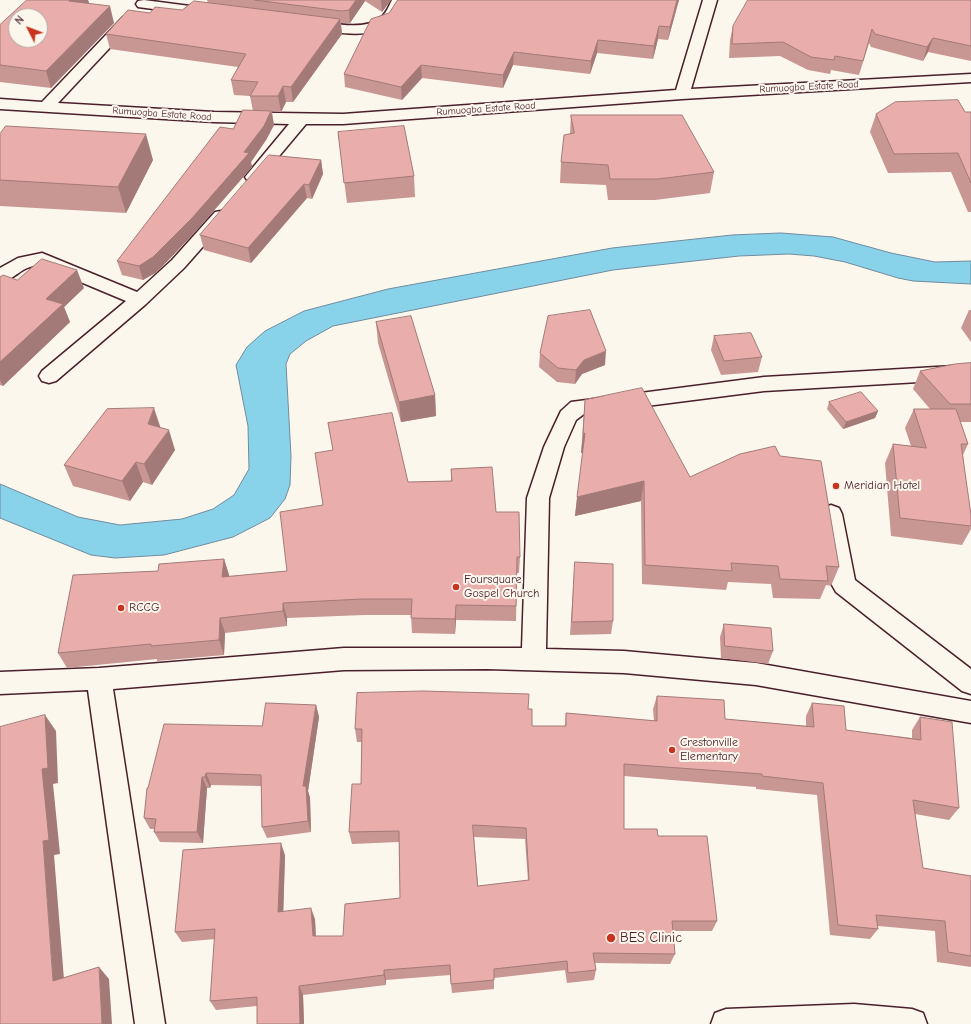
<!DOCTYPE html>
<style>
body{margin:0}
#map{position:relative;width:971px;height:1024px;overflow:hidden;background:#fbf7ec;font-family:"Comic Neue",sans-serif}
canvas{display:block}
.north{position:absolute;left:8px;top:8px;width:40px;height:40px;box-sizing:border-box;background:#fbf7ec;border:1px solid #b4a19f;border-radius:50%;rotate:312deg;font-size:11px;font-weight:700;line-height:16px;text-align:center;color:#4a1f2b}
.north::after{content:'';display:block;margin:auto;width:14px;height:18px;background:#c8321e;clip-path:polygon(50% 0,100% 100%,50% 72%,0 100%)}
</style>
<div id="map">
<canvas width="971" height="1024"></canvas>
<div class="north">N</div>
</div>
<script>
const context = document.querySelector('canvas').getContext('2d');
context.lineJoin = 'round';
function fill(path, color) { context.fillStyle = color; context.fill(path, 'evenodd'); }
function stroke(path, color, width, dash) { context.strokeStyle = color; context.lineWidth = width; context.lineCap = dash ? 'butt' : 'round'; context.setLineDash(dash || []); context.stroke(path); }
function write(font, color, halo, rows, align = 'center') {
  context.font = font + ' "Comic Neue",sans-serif'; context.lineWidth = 4; context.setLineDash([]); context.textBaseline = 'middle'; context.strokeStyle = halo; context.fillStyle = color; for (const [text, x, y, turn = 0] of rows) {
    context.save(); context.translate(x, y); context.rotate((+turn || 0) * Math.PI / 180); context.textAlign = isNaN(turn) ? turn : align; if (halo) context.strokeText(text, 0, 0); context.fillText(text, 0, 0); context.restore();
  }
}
const water = new Path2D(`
 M781,233l52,4 58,16 44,9 36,-1v23l-58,-3 -15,-3 -53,-16 -31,-6 -25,-2 -50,2 -126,14 -280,56 -27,15 -16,13 -4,10 5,92 -1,29 -5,14 -15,19 -37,19 -69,18 -49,3 -24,-3 -91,-37v-34l78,33 42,8 62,-6 31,-10 21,-14 15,-26 -1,-43 -12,-61 11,-18 18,-16 39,-20 84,-22 224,-41 120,-13z`);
const minor = new Path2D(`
 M144,0l69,9 5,1 2,3 -2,3 -5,1 -75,-10 -2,-3 2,-3z
 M392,0h14c-4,8 -8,17 -15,24 -18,16 -58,8 -79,5l-5,-1 -2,-3 2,-3 5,-1c18,2 53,10 68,-3 6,-4 9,-12 12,-18z
 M703,0h14l-26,89 280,-15v8l-289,17 -339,25h-37l-47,56 -6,2 -6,-2 -2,-3 44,-53 -75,-2 -214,-13v-10l42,3 81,-85 5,-1 5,1 2,3 -2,3 -75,80 156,9 129,2 333,-24z
 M221,211l6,1 3,4 -46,52 -38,36 -90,77 -7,2 -7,-2 -3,-5 3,-5 84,-70 -86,-36c-19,1 -24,14 -40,18v-15l18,-10 24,-5 95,39 35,-32 43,-48z
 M971,365v14l-207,12 -180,23 -8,6 -12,27 -15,51 -3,151 78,2 132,12 215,38v22l-215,-38 -132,-12 -137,-4 -143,1 -231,19 52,335h-30l-47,-334 -88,4v-22l99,-4 245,-20h178l5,-150 17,-51 17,-36 10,-9 193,-25z
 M831,505l8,3 3,6 13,66 116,89v25l-9,-3 -126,-99 -4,-7 -12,-71 3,-6z
 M854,1004l58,5 11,4 4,11h-216l4,-11 11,-4z`);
const wall = new Path2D(`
 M27,0h61l1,3h-1l26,20 -63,65 -51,-6v-57z
 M207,0h184l-9,12 -17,-11 -15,22h-9l1,11 -49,68h-7l-5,10 -9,-1 2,14 -8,15 -15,22 1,5 -56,64 -39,41 -14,8 -21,-5 -5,-14 116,-132 20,-18 -3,-15 -16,-1 -3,-15 7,-13 -128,-18 -4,-15 44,-21 32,-3 26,-7z
 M398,0h281l-11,40 -10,-1 -5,20 -56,-6 -7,21 -77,-9 -10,23 -81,-10 -20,22 -57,-13 -1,-13 45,-61z
 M971,0v61l-43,-9 -5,9 -52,-14 -2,-4 -10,32 -28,-5 -1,4 -22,-4 -28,-14 -51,2 1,-18 3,-14z
 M971,112v100h-3l-17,-40 -63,1 -18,-41 6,-18z
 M571,115l143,57 -4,21 -55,7h-47l-2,-15 -46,-2 1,-21 9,-28z
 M338,132l76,44 1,21 -68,6z
 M0,134l153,26 -27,53 -126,-7z
 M321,160l2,14 -11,25 -5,-1 -56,65 -47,-13 -4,-15z
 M0,277l17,3 67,8 -20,19 6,15 -67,64 -3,-1z
 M969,310h2v32l-10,-14z
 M376,322l59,73 1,21 -35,6 -23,-79z
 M714,336l48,21 -4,15 -37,3 -10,-25z
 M540,353l65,12 -23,9 -7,10 -18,-2 -18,-15z
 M971,363v59h-11l8,22 -5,11 8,74 -9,16 -71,-9 -6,-73 8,-19 18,2 -6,-18 9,-19h16l-17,-20 7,-18z
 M585,400l105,77 149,90 -8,19 -5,-1 -6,14 -47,-1 -2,-14 -43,-2 -2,8 -84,-6 -1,-83 -66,15 8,-63h-2z
 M829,402l49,9 -3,7 -32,11 -16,-20z
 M328,423l80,59 43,-1v-12l45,43 24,45 -1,16h-2l-1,48 -60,-1 -1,14 -43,-1 -1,-18h-47l-77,3v8l-62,7 -1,22 -67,6v-2l-90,9 -9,-15 100,-82 66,-12 5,16 -1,2 59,-6 36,-66 10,-55z
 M160,428l15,22 -23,35 -9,-3 -13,19 -57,-15 -9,-21z
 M575,562l38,59 -2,13 -41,1 4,-59z
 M724,624l49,27 -5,13 -47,-6 -1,-21z
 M657,696l68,23 81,7v-10l6,-13 34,27 66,8v-8l8,-13 39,91 -10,12 -34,-6 8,54 48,8v91l-34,-5 -2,-31 -57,-5v3l-8,10 -40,-4 -13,-140 -61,-6v-2l-132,-11v53l34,7 59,85 -5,10h-39l2,23 -5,10 -75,-1 1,7 -2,10 -27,3 -2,-13 -71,8v11l-42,4 -2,-18 -64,5v5l-83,10 1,29h-47v-18l-41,4 -6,-9 5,-62 -33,3 -7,-10 110,-77 -2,57 32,7 1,17h27l57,-38 -1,-56 -47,2 -3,-12 12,-48 1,-42h-5l-2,-13 173,-20 4,17h33l1,-13 88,8 -1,-12zM474,837l51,2 3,42 -50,5z
 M316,705l3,12 -11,74 2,7 1,34 -44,6 -5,-11 -1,-41 -50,-1 -1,3h-3l-4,55 -43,-1 -6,-10v-3h-4l-6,-11 4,-30 114,-62z`);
const shadedWall = new Path2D(`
 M69,0h19l1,3 -15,15 -5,-17z
 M356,0h9v1l-15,22 -1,-13z
 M381,0h10l-9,12z
 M677,0h2l-1,3 -10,37 2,-13z
 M110,6l4,17 -63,65 -5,-17z
 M340,19l2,15 -49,68 -2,-15z
 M659,26l-1,13 -5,20 1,-13z
 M933,38l-5,14 -5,9 4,-14z
 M598,40l-1,13 -7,21 1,-13z
 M514,52l-1,13 -10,23v-13z
 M421,65l1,13 -20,22 -1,-13z
 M283,86l3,16 -5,10 -3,-16z
 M271,111l3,14 -8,15 -15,22 1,5 -56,64 -39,41 -14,8 -4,-14 105,-114z
 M146,134l7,26 -27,53 -8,-26z
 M321,160l2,14 -11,25 -3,-14z
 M304,184l3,14 -56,65 -3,-15z
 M77,270l7,18 -20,19 6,15 -67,64 -3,-6v-18l46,-63z
 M606,351l-1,14 -23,9 -7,10 1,-14 8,-10z
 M435,395l1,21 -35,6 -2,-20z
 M154,408l7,21 -13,-5z
 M878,411l-3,7 -32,11 3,-7z
 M169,430l6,20 -23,35 -8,-21z
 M585,433l-2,20h-2l2,-19z
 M136,462l7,20 -13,19 -8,-20z
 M644,481l-3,20 -66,15 2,-19z
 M224,559l5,16 -2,18 -5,-16z
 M283,603l4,15v8l-4,-15z
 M456,605v15l-1,14v-15z
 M220,618l5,15 -1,22 -5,-15z
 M316,705l3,12 -11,74 2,7 1,34 -3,-11 -5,-35z
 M45,715l11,16 2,52 -5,1 7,70 -6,1 11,137 -12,-11 -10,-140 -1,-72z
 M206,773l5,12 -1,3 -5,-11z
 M202,777l5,11 -4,55 -6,-11z
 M281,843l4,12 -2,68 -5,-11z
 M311,908l4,11 1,27 -3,-10z
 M99,967l10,12 3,45h-10z
 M384,970l2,10v5l-2,-10z
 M299,986l4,9 1,29h-4z`);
const building = new Path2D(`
 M27,0h42v1l41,5 -64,65 -46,-6v-40zM16,16h24v24h-24z
 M255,0h101l-7,10 -7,1z
 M398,0h279l-7,27 -11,-1 -5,20 -56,-6 -7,21 -77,-9 -11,23 -82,-10 -20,22 -57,-13 27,-55 18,-6z
 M748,0h223v46l-38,-8 -6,9 -52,-13 -3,-5 -9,32 -28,-5 -1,4 -23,-3 -28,-15 -51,2 1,-18z
 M194,1l146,18 -49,68 -8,-1 -5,10h-28l8,-14 -27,-2 15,-26 -140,-20 22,-24 22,3 5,-6 27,3z
 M958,100l7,12h6v71l-13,-30 -64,1 -18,-40 19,-12z
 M243,110l28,1 -7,15 -20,26 5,1 -56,64 -40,40 -14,9 -22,-5 103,-134 13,2z
 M571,115h111l32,57 -56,7h-48l-2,-14 -47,-3 3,-27 10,-2z
 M6,126l140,8 -28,53 -118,-7v-46z
 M404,126l10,50 -70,7 -6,-51z
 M269,155l52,5 -12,25 -5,-1 -56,64 -48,-13z
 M42,259l35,11 -31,29 17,5 -63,58v-85l3,-2 14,5z
 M590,310l16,41 -22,9 -8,10 -18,-2 -18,-15 8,-37z
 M411,316l24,79 -36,7 -23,-80z
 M751,333l11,24 -38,4 -10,-25z
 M971,363v41h-21l-30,-33 35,-7z
 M642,388l48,89 50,-23 35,-8 5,10 41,5 18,106 -13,-1 2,15 -48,-2 -2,-13 -47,-3 1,8 -87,-6 -1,-84 -67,16 8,-64 -2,1 2,-34z
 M861,392l17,19 -32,11 -17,-20z
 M154,408l-6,16 21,6 -25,34 -8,-2 -14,19 -58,-16 43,-56z
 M914,409h42l12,35h-7l10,71v11l-71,-8 -7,-74 33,4z
 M392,413l16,69 44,-1 -1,-12 41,-2 4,45h23l1,45h-3l-1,49 -60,-1 -1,14 -44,-1 1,-19h-50l-79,4v8l-63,7 -1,22 -68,6v-2l-93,9 15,-78 85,-4 1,-7 65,-5 -2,18 65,-6 -7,-59 43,-7 -8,-52 18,-3 -5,-27z
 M575,562l38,2v57l-41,1z
 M724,624l47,4 2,23 -48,-5z
 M423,691l106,3 -1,15h4v17h34v-13l91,8v-25l67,4 1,19 89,8 -2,-24 32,3 2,24 75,10 -1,-23 32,5 7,86 -46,-8 10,68 48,8v80l-23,-4 -3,-31 -69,-6 2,14 -40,-4 -15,-142 -61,-7v-2l-138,-10v65h33l1,7h49l10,85h-45l3,33 -82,-1 3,17 -28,3 -1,-12 -73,8v11l-43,4 -1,-19 -66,5v5l-85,11 1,38h-43v-27l-47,4 5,-72 -40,3 8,-82 98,-7 -3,69 33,-4 2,28h30l2,-32 55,-6 -1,-67 -50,1 3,-48h9l1,-55h-7l2,-36zM473,825l53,3 3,52 -51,6z
 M266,703l50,2 -13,81h3l2,35 -46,6 -1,-52 -55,-2 -1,4h-3l-5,55h-43l2,-13 -12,-1 3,-30h1l16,-64 98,2z
 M45,715l3,53 -6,1 7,71 -6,1 10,140 46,-14 3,57h-102v-297z`);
const markers = [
 [836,486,4,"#c8321e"],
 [456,587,4,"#c8321e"],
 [121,608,4,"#c8321e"],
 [672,750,4,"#c8321e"],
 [611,938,5,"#c8321e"]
];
const farStreetnames = [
 ["Rumuogba Estate Road",809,87,-3],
 ["Rumuogba Estate Road",486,109,-4],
 ["Rumuogba Estate Road",162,114,4]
];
const poiNames = [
 ["Meridian Hotel",844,486],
 ["Foursquare",464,580],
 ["Gospel Church",464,594],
 ["RCCG",129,608],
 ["Crestonville",680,743],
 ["Elementary",680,757]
];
const nearPoinames = [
 ["BES Clinic",620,938]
];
fill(water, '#89d3ea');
stroke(water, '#708b9e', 1);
stroke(minor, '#4a1f2b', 3);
fill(minor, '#fbf7ec');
fill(wall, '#c89693');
fill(shadedWall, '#a37a78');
fill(building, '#e9aeab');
stroke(building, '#a37a78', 1);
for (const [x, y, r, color] of markers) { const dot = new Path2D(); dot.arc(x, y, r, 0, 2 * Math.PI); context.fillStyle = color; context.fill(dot); stroke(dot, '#fbf7ec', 1.5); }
write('10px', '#4a1f2b', '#fbf7ec', farStreetnames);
write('12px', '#4a1f2b', '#fbf7ec', poiNames, 'left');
write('14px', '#4a1f2b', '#fbf7ec', nearPoinames, 'left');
</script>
